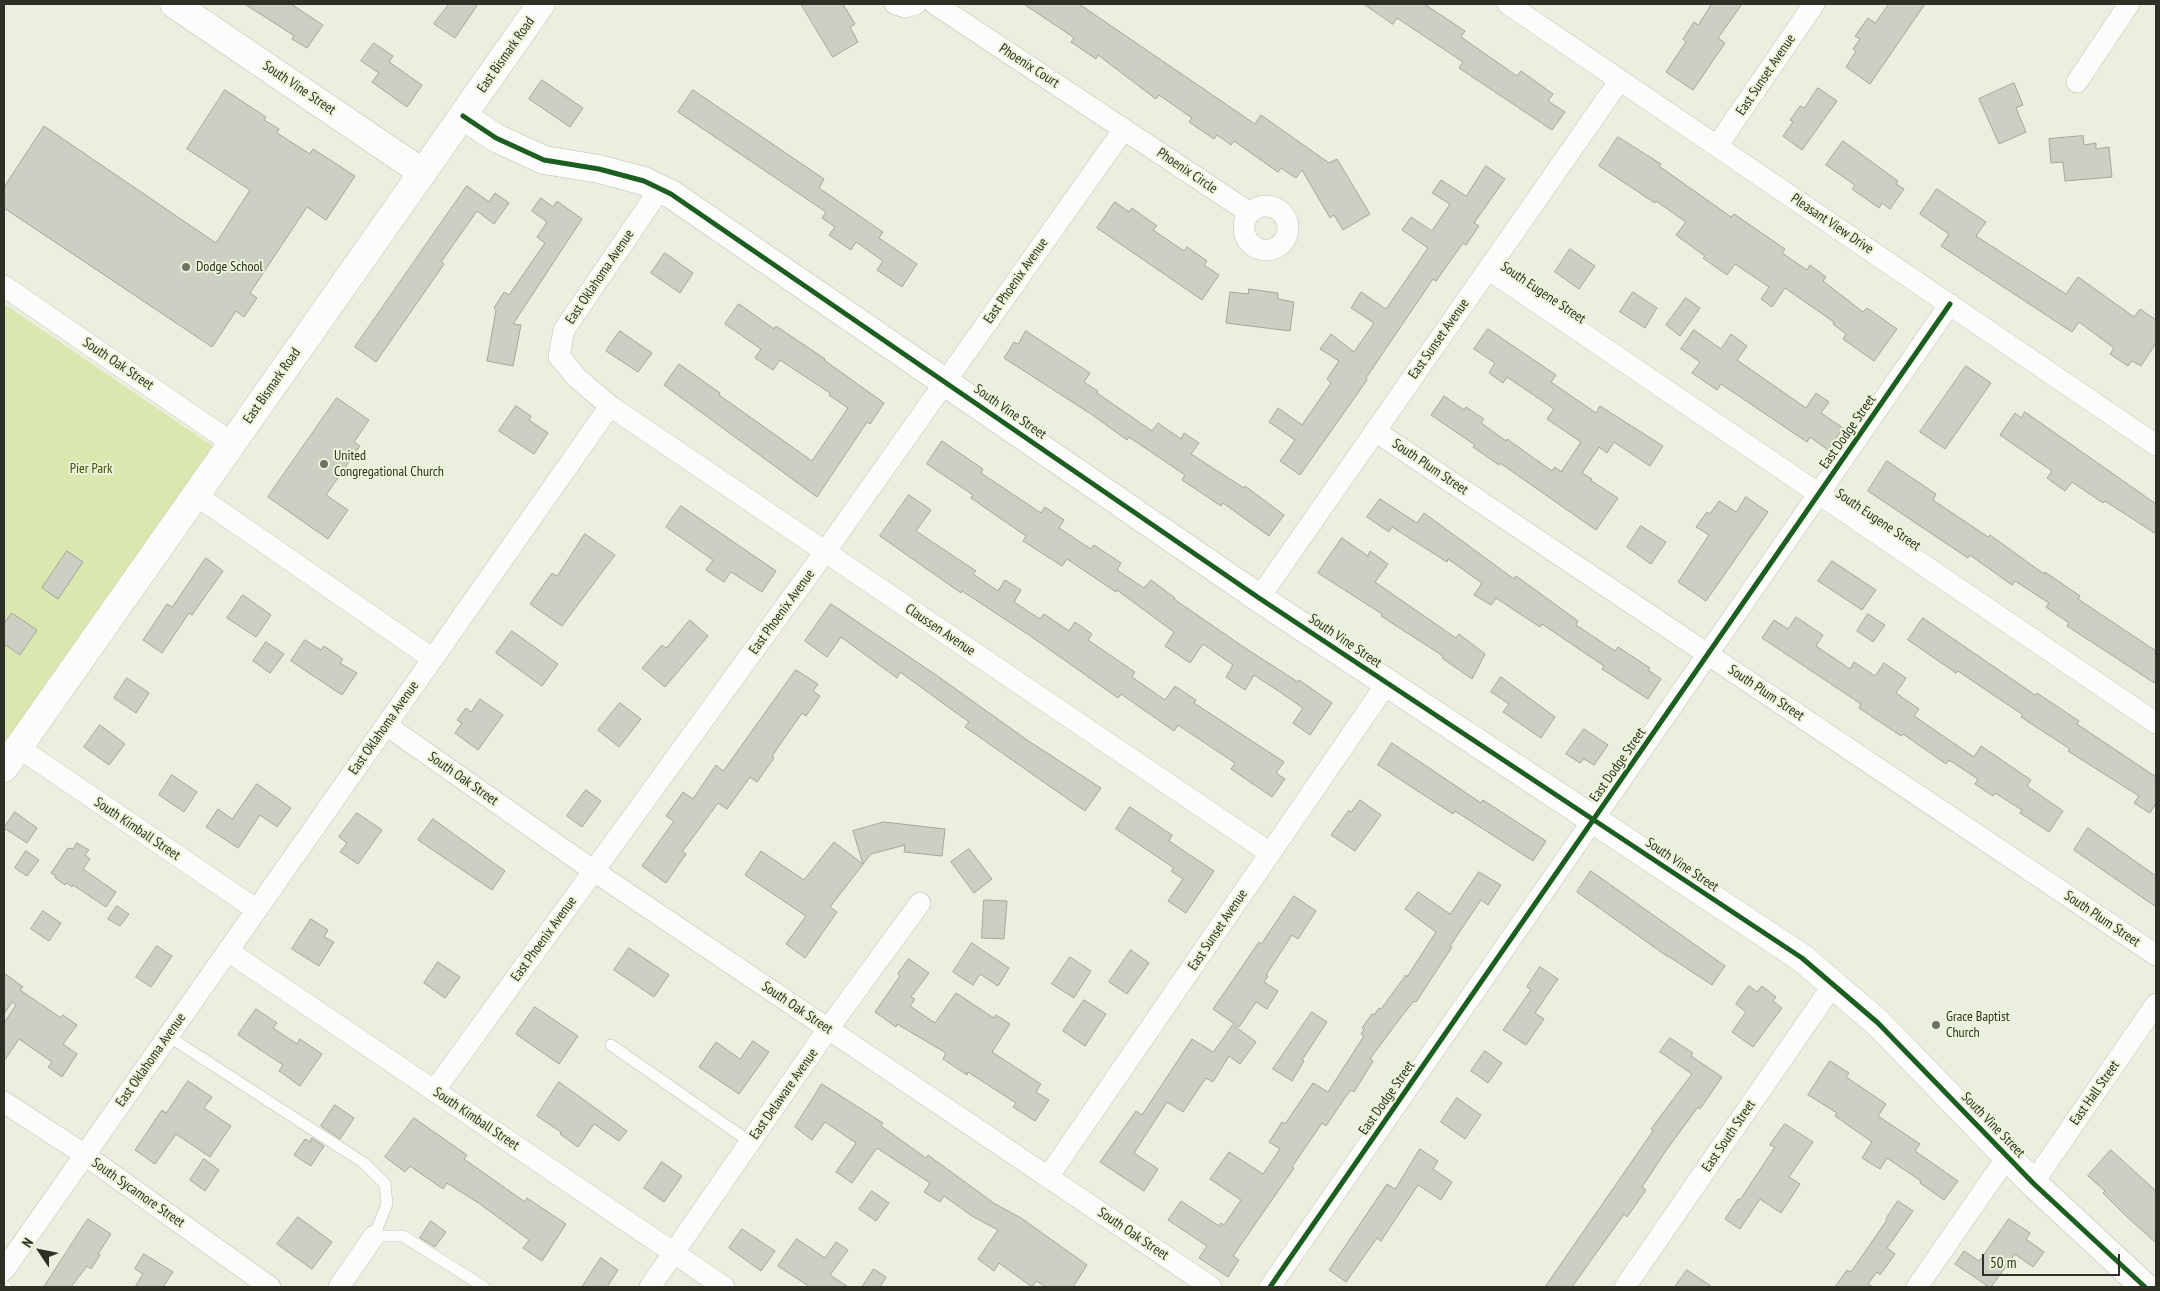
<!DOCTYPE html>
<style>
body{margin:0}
#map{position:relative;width:2160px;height:1291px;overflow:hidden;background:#eaefdf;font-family:"PT Sans Narrow",sans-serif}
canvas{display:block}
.frame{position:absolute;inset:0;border:5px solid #2d3025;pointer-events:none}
.north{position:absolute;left:15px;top:1226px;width:50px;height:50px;-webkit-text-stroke:4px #edf5d9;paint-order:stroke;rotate:304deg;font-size:14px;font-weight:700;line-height:20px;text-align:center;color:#2d3025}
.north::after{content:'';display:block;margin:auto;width:18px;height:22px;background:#2d3025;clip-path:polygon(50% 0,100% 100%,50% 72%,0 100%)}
.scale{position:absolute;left:1982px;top:1254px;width:138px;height:22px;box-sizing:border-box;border:2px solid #2d3025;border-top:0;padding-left:6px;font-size:15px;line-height:18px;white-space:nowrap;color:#2d3025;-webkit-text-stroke:4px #edf5d9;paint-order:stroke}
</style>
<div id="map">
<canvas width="2160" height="1291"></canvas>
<div class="frame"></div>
<div class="north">N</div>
<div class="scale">50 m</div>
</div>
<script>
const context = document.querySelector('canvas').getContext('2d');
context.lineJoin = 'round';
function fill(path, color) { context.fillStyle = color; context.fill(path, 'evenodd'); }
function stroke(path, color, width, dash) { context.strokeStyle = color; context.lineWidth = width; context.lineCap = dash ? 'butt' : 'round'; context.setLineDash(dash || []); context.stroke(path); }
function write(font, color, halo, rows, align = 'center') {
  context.font = font + ' "PT Sans Narrow",sans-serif'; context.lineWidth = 4; context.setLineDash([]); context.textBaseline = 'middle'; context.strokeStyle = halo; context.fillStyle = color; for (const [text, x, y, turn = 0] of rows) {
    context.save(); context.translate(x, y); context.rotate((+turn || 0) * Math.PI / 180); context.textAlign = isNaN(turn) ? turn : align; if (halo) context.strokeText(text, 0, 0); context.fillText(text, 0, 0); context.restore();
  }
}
const green = new Path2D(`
 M4,304l210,143 -210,304z`);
const building = new Path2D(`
 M245,4h46l32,21 -16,23 -15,-9 2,-3z
 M449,4h29l-23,34 -21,-14z
 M801,4h42l12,20 -5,3 8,15 -25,15z
 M1024,4h55l176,120 6,-9 68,48 8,-4 33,55 -27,16 -9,-15 -4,3 -28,-48 -6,8 -15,-10 -3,4 -44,-31 -3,4 -14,-10 -3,4 -25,-17 3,-4 -33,-23 -3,4 -58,-44 -2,4 -25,-17 3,-4z
 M1364,4h60l41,27 -4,6 56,39 4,-5 32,23 -5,7 17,11 -13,18 -93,-62 4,-6 -66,-44 -4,6z
 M1712,4h30l-24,34 7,5 -32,47 -27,-18 20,-30 -3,-3 11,-17 4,3z
 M1889,4h36l-55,80 -24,-17 10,-16 -3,-2 7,-10 -5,-3 13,-18 7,5z
 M374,43l19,13 -4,6 33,23 -15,22 -35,-25 7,-9 -18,-12z
 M542,80l41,28 -13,19 -41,-28z
 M2014,83l9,22 -7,3 10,24 -27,12 -20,-45z
 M1818,88l19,13 -35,49 -19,-14 10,-14 -3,-2 10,-14 4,2z
 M225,90l41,27 -2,3 15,9 -2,4 33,21 3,-5 42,27 -29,44 -19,-13 -57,86 7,5 -13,19 -8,-6 -24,36 -208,-139v-21l40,-61 172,117 34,-53 -63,-41z
 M693,90l131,89 -5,9 64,44 -4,6 38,26 -15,23 -25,-17 6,-9 -27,-19 -5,8 -22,-15 6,-8 -13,-9 4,-6 -148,-100z
 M2083,136l1,9 12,-2v6l13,-2 3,30 -47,4 -2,-19 -12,1 -2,-24z
 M1618,137l43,27 -2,2 72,51 3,-3 51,35 -3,4 25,17 3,-5 16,12 -3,4 40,31 4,-4 30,21 -23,32 -31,-22 3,-5 -13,-10 1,-2 -49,-34 -13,19 -11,-8 8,-12 -34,-23 -8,11 -24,-17 2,-2 -29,-21 10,-13 -30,-21 -1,2 -56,-37z
 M1843,141l55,40 -2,3 8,5 -14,20 -8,-6 -3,5 -27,-19 3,-4 -29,-20z
 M1486,166l19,13 -31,44 5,3 -13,19 -3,-2 -27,38 -3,-2 -67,99 1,2 -67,95 -20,-14 15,-21 -26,-18 9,-14 24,17 29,-42 -4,-4 12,-18 -19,-12 11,-15 23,18 20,-29 -23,-15 10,-16 25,17 42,-61 -26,-18 9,-13 21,14 18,-27 -18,-11 9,-13 25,16z
 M467,186l22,16 6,-9 14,10 -15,21 -17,-13 -36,51 3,2 -68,98 -21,-15z
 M1937,189l49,33 -10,14 90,58 12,-17 56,40 6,-8 16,11v23l-15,23 -9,-5 -4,5 -18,-12 4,-6 -35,-26 -7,10 -131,-86 8,-12 -29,-20z
 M541,198l12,9 4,-6 25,18 -69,105 8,1 -8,41 -26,-5 9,-51 -2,-2 10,-16 5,3 36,-52 -8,-6 10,-15 -15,-11z
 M1115,202l14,10 3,-4 25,18 -4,4 31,21 3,-4 20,14 -3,4 15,10 -17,25 -105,-72z
 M1570,249l25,17 -16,23 -24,-17z
 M665,253l28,20 -13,20 -29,-20z
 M1249,289l29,4v6l16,3 -4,29 -64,-8 4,-31 18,2z
 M1633,292l24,16 -12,20 -25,-16z
 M1686,298l14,10 -20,28 -14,-11z
 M739,304l35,25 2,-3 49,33 -1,1 60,43 -14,21 -3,-2 -50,75 -153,-112 15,-21 41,29 -1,2 93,66 36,-53 -19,-13 1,-2 -50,-33 -7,10 -18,-12 6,-9 -36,-25z
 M1488,329l68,46 -5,7 45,31 4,-7 63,40 -13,20 -36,-24 -7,11 -8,-6 -17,26 10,6 -2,1 28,18 -22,32 -96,-67 -1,2 -26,-18 2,-2 -44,-30 13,-19 20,14 2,-3 18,12 -3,4 25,18 1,-2 45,32 3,-4 6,5 20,-30 -34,-23 7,-10 -47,-32 -4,6 -14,-10 6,-10 -21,-14z
 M1694,330l27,19 10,-15 16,12 -10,14 69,48 10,-15 13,9 -8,11 22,15 -15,22 -18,-13 -3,5 -86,-58 -4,6 -25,-17 8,-11 -19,-13z
 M620,331l32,22 -14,19 -32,-21z
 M1026,331l64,42 -6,9 14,9 -1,2 55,38 6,-8 23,16 3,-6 15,10 -8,11 53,34 1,-2 39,29 -15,21 -46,-33 -2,3 -39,-26 3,-5 -56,-38 -2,3 -33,-24 -90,-58 10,-16 4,2z
 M1966,366l25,17 -46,66 -25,-17z
 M337,398l32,22 -15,22 6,4 -34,49 22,15 -20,29 -60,-42z
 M516,406l15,10 -2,4 19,13 -14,21 -35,-23z
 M2025,412l131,92v30l-51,-33 -2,2 -31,-21 -7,9 -18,-13 5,-7 -52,-36 15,-22 6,5z
 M942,441l41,28 -2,4 60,40 4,-6 19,13 -5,8 32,21 3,-4 27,18 -4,7 27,18 7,-8 24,18 -1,1 68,47 56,36 1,-2 33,23 -22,32 -17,-12 10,-15 -23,-16 -26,-17 -9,15 -19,-13 7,-12 -30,-21 -13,19 -25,-17 9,-14 -57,-42 -1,2 -49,-33 -5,7 -39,-25 3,-5 -55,-38 2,-3 -46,-31z
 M1887,461l49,33 -3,6 55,37 2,-2 54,39 1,-2 35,24 -2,3 78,52v33l-89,-58 2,-3 -23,-16 3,-4 -34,-22 -3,4 -42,-30 -2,3 -100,-67z
 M909,495l22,15 -15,21 60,40 -3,3 25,17 7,-11 16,10 -7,12 26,17 4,-5 25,17 6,-9 17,12 -4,6 47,32 -3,5 33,23 10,-14 21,14 -2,3 90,59 -8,11 9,6 -13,18 -41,-28 4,-6 -57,-38 -4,6 -53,-37 -3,4 -89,-63 -67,-44 -1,2 -81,-57z
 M1746,497l22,15 -62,89 -28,-19 31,-47 -13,-8 11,-15 3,2 9,-13 17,11z
 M1380,499l37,24 7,-10 90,66 2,-3 47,34 15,11 -2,4 39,26 3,-4 32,21 -2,2 13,9 -13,20 -46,-30 2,-3 -62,-42 -2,3 -44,-29 -5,7 -17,-10 8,-12 -34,-24 -1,3 -55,-35 -3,5 -22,-15z
 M681,506l95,65 -14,21 -31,-20 -7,10 -18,-12 7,-10 -47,-33z
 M1641,526l25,16 -15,22 -24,-17z
 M585,534l30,21 -53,71 -32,-22 22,-31 5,3z
 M1342,538l26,18 2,-5 18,13 -13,18 81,56 3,-4 26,20 -13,25 -30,-21 1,-2 -62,-40 1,-2 -64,-41z
 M67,551l16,11 -25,37 -16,-11z
 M206,558l17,13 -31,44 -3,-2 -27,40 -19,-13 24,-36 5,3z
 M1832,561l44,29 -14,20 -44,-29z
 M243,595l28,20 -15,22 -29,-19z
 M831,604l105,71 91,65 74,48 -16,23 -120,-84 4,-5 -69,-50 -3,6 -56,-41 -14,20 -22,-16z
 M12,613l25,17 -17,25 -16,-11v-20z
 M1868,614l17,11 -12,17 -16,-11z
 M1796,617l27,18 -7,11 34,23 4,-7 21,14 9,-13 22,15 -10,15 23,16 -5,7 60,41 7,-11 50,34 -4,6 36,25 -14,21 -29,-19 2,-3 -27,-17 -2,3 -18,-12 3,-5 -29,-19 -3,4 -43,-30 -2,2 -42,-28 2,-4 -99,-66 12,-18 14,9z
 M1923,618l112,77 2,-2 42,28 -2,3 79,53v26l-6,10 -16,-10 5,-7 -71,-45 2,-2 -49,-32 2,-2 -65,-44 -2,2 -48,-33z
 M690,620l18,16 -43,51 -23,-19 20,-23 4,3z
 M512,631l46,33 -16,22 -46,-33z
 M305,640l16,10 3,-4 19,13 -3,4 17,10 -15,22 -51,-34z
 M266,642l18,12 -14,19 -17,-12z
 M796,670l22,14 -5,7 7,5 -14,20 -4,-3 -30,43 2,2 -17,24 -7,-5 -23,32 -9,-6 -36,49 4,2 -20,29 -24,-17 32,-45 -8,-5 17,-24 10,7 23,-34 7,6z
 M1501,677l54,40 -14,21 -38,-26 6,-8 -18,-12z
 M127,678l22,15 -13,20 -22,-15z
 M480,699l23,16 -25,35 -23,-17 7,-10 -5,-3 9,-12 5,4z
 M620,703l21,16 -22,28 -21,-17z
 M100,725l25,19 -16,21 -25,-18z
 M1584,729l24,16 -14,20 -10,-6 -4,4 -14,-9z
 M1392,743l89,60 2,-3 63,41 -13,20 -78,-50 -2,3 -75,-49z
 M172,775l25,17 -13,20 -25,-17z
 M257,784l34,24 -14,19 -17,-12 -22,33 -32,-21 12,-18 14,10z
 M586,790l15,11 -19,26 -15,-11z
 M1360,800l21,15 -26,36 -24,-16 18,-25 2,2z
 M1130,807l42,28 -3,6 45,30 -28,42 -18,-12 15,-22 -12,-8 3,-3 -58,-39z
 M15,812l22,16 -10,15 -23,-15z
 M357,813l25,17 -24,34 -18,-12 7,-9 -8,-6z
 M433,819l72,52 -13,19 -74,-50z
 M884,822l61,7 -3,27 -38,-4 1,-7 -34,9 -41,53 7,5 -32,46 -19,-14 20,-28 -61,-41 16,-24 43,29 30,-38 29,22 -10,-33z
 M2088,828l68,48v31l-82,-57z
 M77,843l12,7 -4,5 5,4 -7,10 33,23 -10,15 -33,-22 -1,2 -5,-4 -2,2 -10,-7 1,-2 -5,-3 17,-25 5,1z
 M969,849l23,30 -18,14 -23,-31z
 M26,851l13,9 -12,16 -12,-8z
 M1591,871l134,95 -13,19 -44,-29v1l-91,-65z
 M1479,872l22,13 -13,20 -7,-5 -31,46 2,1 -36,55 -2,-1 -13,16 -31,42 3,2 -19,31 -3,-2 -7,9 -18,27 -4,-3 -30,44 2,1 -61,88 6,4 -11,17 -29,-19 8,-12 -39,-26 13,-19 38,25 2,-3 3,2 17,-25 -31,-21 19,-27 34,22 17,-25 -11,-7 13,-20 3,2 28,-41 15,9 36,-56 -3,-2 3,-4 -2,-2 10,-14 2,1 5,-7 2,1 25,-34 1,2 29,-45 -31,-23 13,-17 32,22z
 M1294,896l22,15 -18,28 -6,-4 -26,40 2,1 -4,6 14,9 -11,18 -11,-7 -17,25 -26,-18 46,-67 2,2z
 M984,900l23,1 -3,38 -22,-1z
 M117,906l12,8 -9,12 -12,-7z
 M43,911l18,12 -12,18 -18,-12z
 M311,919l17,11 -4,7 10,5 -15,24 -27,-17z
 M972,943l37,25 -11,18 -18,-12 -7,11 -20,-13z
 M157,946l15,10 -21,31 -15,-10z
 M629,948l40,27 -15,22 -40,-27z
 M1131,950l18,13 -22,31 -18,-12z
 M1070,957l21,14 -17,27 -22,-14z
 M909,959l20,14 -18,24 4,2 -5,7 25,17 21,-30 38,25 2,-3 14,9 -18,28 49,32 -5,8 13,8 -14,21 -22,-14 3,-4 -48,-31 -1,3 -24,-16 3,-6 -49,-29 -1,3 -21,-15 25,-36 -2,-2z
 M438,962l22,15 -15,21 -21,-15z
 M1540,967l18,12 -23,34 9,6 -18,26 -23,-15 28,-40 -4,-3z
 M4,973l19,14 -3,3 41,28 2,-3 14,10 -14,19 14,10 -15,23 -14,-10 4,-5 -33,-23 -15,22v-38l12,-18 -4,-3 -8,12z
 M1749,986l8,6 5,-6 14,11 -3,4 9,7 -29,39 -21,-15 14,-20 -10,-8z
 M1084,1000l22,14 -21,32 -22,-15z
 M535,1007l43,29 -19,28 -43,-30z
 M256,1009l21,14 -4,5 24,16 3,-5 22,15 -22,32 -21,-15 4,-6 -45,-30z
 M1312,1012l15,10 -25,38 2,1 -12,20 -19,-12z
 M1233,1025l23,17 -16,22 -11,-8 -16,26 -7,-4 -23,34 -16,-10 -33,51 24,16 -14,22 -44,-29 36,-51 6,4 50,-76 21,13z
 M1670,1038l23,15 -2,3 31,21 -22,32 -2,-2 -31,42 -25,38 4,3 -19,27 -3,-3 -52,73h-27l108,-156 -2,-2 41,-55 -32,-22z
 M753,1041l16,11 -30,42 -40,-27 17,-25 24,17z
 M1485,1051l17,12 -14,20 -17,-12z
 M1830,1061l19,12 -3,4 40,27 -8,12 42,28 -5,7 43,30 -14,19 -24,-17 1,-2 -34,-23 -7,11 -18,-11 10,-16 -37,-26 2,-3 -29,-18z
 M188,1081l24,16 -8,11 27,18 -21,31 -34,-23 -21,30 -20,-14 27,-40 4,3z
 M559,1082l68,49 -8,10 -25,-17 -16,23 -18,-13 1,-2 -24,-16z
 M822,1084l61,39 -2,3 45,32 2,-3 67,49 26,14 66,47 -14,22h-27l-10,-6 -4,6 -33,-24 -5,8 -16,-12 20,-29 -26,-14 -28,-20 -4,6 -16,-10 6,-9 -53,-35 -25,35 -16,-11 20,-29 -31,-21 -13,18 -17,-13z
 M1457,1098l24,17 -16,24 -24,-17z
 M335,1105l19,13 -14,21 -19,-13z
 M414,1118l53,37 -3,4 61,43 2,-4 39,26 -24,37 -19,-13 6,-8 -49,-36 -33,-21 -4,6 -33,-23 -5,6 -20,-15z
 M1785,1124l28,18 -24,35 11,7 -19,29 -21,-14 -20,30 -15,-10 13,-20 2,1 35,-53 -5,-2z
 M312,1138l12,8 -13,20 -17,-11 11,-16 5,3z
 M1420,1149l18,12 -5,8 19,13 -11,18 -23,-15 -37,56 -4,-3 -31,44 -17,-12 58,-86 8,5z
 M2111,1150l45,41v52l-31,-28 -22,-22 2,-2 -17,-15z
 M204,1159l15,11 -14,21 -15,-11z
 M662,1162l20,14 -18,26 -20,-14z
 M872,1191l17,12 -13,18 -17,-12z
 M1898,1201l15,10 -26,37 8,6 -15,21 -3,-3 -9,12 5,3h-38l12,-17 4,2 36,-52 -1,-1z
 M298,1217l34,25 -20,27 -35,-25z
 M88,1219l23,15 -13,20 2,1 -9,14 -4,-3 -16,21h-27z
 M2009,1219l21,14 -4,6 18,13 -11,15 -18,-13 -24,33h-2l-34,-23 9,-13 15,10z
 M431,1221l15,11 -11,15 -15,-9z
 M742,1229l33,22 -14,20 -32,-23z
 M797,1239l28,19 11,-16 12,8 -18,25 18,12h-38l-32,-21z
 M144,1254l29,18 -10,15h-28l8,-13 -8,-5z
 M601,1258l17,12 -11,17h-25z
 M874,1269l12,8 -6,10h-18z
 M1687,1270l25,17h-37z`);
const service = new Path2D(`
 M168,1036l196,127 21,21 2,20 -13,32h29l81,51
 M611,1045l139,97
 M4,1285l2,2`);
const minor = new Path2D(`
 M895,4l10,3 11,-3
 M935,4l315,209
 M1508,4l648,441
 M2077,82l52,-78
 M1717,146l97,-142
 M660,189l-96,141 -5,26 18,22 33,28 660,447
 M1244 228a22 22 0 1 1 44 0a22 22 0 1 1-44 0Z
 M1488,269l668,454
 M4,286l228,157
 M1375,431l781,524
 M196,495l237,164
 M1259,598l361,-518
 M386,725l208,146 617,416
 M18,747l239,163
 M228,951l496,336
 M434,1091l391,-539 299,-423
 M4,1102l81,53 185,132
 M1048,1177l339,-494
 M2033,1183l123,-179
 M4,1270l606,-864
 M339,1287l35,-51
 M650,1287l178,-258 92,-126
 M1270,1287l680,-983
 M1625,1287l208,-302
 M1917,1287l90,-130`);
const tertiary = new Path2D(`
 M174,4l249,169
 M463,116l33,22 48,22 55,9 45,12 27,13 588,404 543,360 76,65 155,160 112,104
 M4,768l537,-764`);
const cycleway = new Path2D(`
 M463,116l33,22 48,22 55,9 45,12 27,13 588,404 543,360 76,65 155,160 112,104
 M1270,1287l680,-983`);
const markers = [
 [186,267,5,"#6f7366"],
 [324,464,5,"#6f7366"],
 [1936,1025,5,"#6f7366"]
];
const streetNames = [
 ["East Bismark Road",506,55,-55],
 ["Phoenix Court",1029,66,33],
 ["East Sunset Avenue",1766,75,-56],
 ["South Vine Street",299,88,34],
 ["Phoenix Circle",1187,171,34],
 ["Pleasant View Drive",1832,224,34],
 ["East Oklahoma Avenue",600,277,-56],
 ["East Phoenix Avenue",1016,281,-55],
 ["South Eugene Street",1543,293,34],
 ["East Sunset Avenue",1439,339,-55],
 ["South Oak Street",118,364,34],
 ["East Bismark Road",272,386,-55],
 ["South Vine Street",1010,412,35],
 ["East Dodge Street",1848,432,-55],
 ["South Plum Street",1430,467,34],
 ["South Eugene Street",1878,520,34],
 ["East Phoenix Avenue",782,612,-54],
 ["Claussen Avenue",940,630,34],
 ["South Vine Street",1345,641,34],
 ["South Plum Street",1766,693,34],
 ["East Oklahoma Avenue",384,728,-55],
 ["East Dodge Street",1618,765,-55],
 ["South Oak Street",463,779,35],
 ["South Kimball Street",137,829,34],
 ["South Vine Street",1682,865,34],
 ["South Plum Street",2102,919,34],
 ["East Sunset Avenue",1218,930,-56],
 ["East Phoenix Avenue",544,939,-54],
 ["South Oak Street",797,1008,34],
 ["East Oklahoma Avenue",151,1060,-55],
 ["East Hall Street",2095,1093,-55],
 ["East Delaware Avenue",784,1094,-55],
 ["East Dodge Street",1387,1098,-55],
 ["South Kimball Street",476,1119,34],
 ["South Vine Street",1993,1125,46],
 ["East South Street",1729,1136,-56],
 ["South Sycamore Street",138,1193,35],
 ["South Oak Street",1133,1234,34]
];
const poiNames = [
 ["Dodge School",196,267],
 ["United",334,456],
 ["Congregational Church",334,472],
 ["Grace Baptist",1946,1017],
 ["Church",1946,1033]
];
const parkNames = [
 ["Pier Park",91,469]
];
fill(green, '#dae7ae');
fill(building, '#ccd0c3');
stroke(building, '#a3a79b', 1);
stroke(service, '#bcc0b3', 12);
stroke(minor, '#bcc0b3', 22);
stroke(tertiary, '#bcc0b3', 29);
stroke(service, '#fcfdfa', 11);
stroke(minor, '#fcfdfa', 21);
stroke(tertiary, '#fcfdfa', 28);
stroke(cycleway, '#1b5e20', 5);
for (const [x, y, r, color] of markers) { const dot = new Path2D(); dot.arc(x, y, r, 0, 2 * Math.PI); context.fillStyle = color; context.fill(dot); stroke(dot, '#edf5d9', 2); }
write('14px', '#2d3025', '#edf5d9', streetNames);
write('14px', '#2d3025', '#edf5d9', poiNames, 'left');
write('14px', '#3d4900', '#edf5d9', parkNames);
</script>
